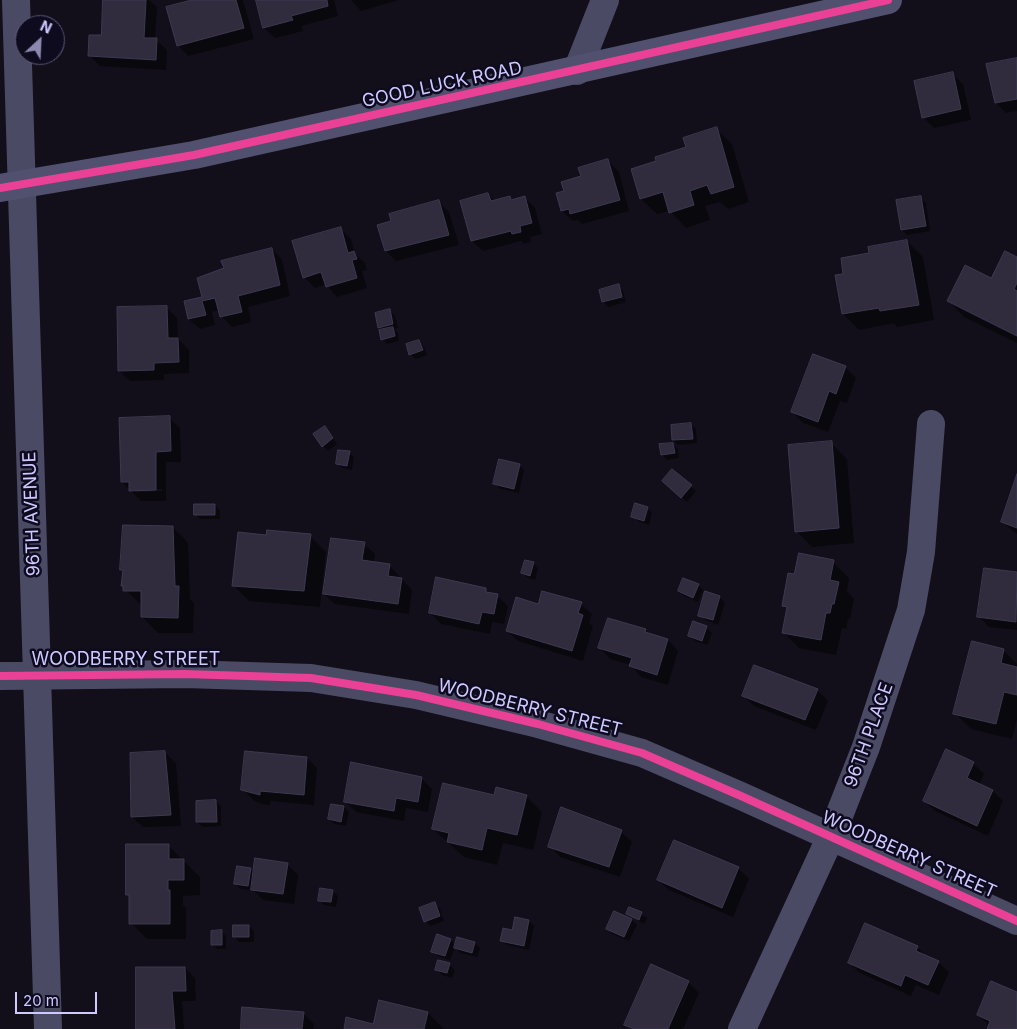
<!DOCTYPE html>
<style>
body{margin:0}
#map{position:relative;width:1017px;height:1029px;overflow:hidden;background:#120f1a;font-family:Inter,sans-serif}
canvas{display:block}
.north{position:absolute;left:15px;top:15px;width:50px;height:50px;box-sizing:border-box;background:#0e0b1f;border:1px solid #5b5779;border-radius:50%;rotate:25deg;font-size:14px;font-weight:700;line-height:20px;text-align:center;color:#cfc9ff}
.north::after{content:'';display:block;margin:auto;width:18px;height:22px;background:#8d88af;clip-path:polygon(50% 0,100% 100%,50% 72%,0 100%)}
.scale{position:absolute;left:15px;top:992px;width:82px;height:22px;box-sizing:border-box;border:2px solid #cfc9ff;border-top:0;padding-left:6px;font-size:15px;line-height:18px;white-space:nowrap;color:#cfc9ff;-webkit-text-stroke:4px #0e0b1f;paint-order:stroke}
</style>
<div id="map">
<canvas width="1017" height="1029"></canvas>
<div class="north">N</div>
<div class="scale">20 m</div>
</div>
<script>
const context = document.querySelector('canvas').getContext('2d');
context.lineJoin = 'round';
function fill(path, color) { context.fillStyle = color; context.fill(path, 'evenodd'); }
function stroke(path, color, width, dash) { context.strokeStyle = color; context.lineWidth = width; context.lineCap = dash ? 'butt' : 'round'; context.setLineDash(dash || []); context.stroke(path); }
function write(font, color, halo, rows, align = 'center') {
  context.font = font + ' Inter,sans-serif'; context.lineWidth = 5; context.setLineDash([]); context.textBaseline = 'middle'; context.strokeStyle = halo; context.fillStyle = color; for (const [text, x, y, turn = 0] of rows) {
    context.save(); context.translate(x, y); context.rotate((+turn || 0) * Math.PI / 180); context.textAlign = isNaN(turn) ? turn : align; if (halo) context.strokeText(text, 0, 0); context.fillText(text, 0, 0); context.restore();
  }
}
const shadow = new Path2D(`
 M104,0h45l8,7 -2,32 12,11 -1,20 -66,-4 -11,-11 13,-18z
 M197,0h46l11,39 -66,17 -10,-11z
 M257,0h77l4,16 -37,10 2,5 -28,7 -11,-10z
 M351,0h48l-38,11z
 M1017,59v52l-11,2 -10,-10z
 M952,74l11,10 8,36 -37,8 -11,-11z
 M716,129l16,15 17,58 -21,7 -8,-7 -15,4 5,14 -24,8 -16,-17 -13,3 -16,-15 17,-37 29,-14z
 M608,161l11,11 10,39 -47,13 -4,-4 -5,1 -11,-10 3,-19z
 M488,194l7,7 15,-4 3,4 12,-3 10,10 7,26 -12,3 1,5 -7,2 -3,-3 -38,10 -11,-10z
 M920,198l6,5 4,28 -23,4 -5,-5z
 M438,202l11,10 10,33 -63,16 -10,-10z
 M340,228l11,11 4,15 10,9 2,7 -5,1 5,17 -30,9 -11,-13 -11,4 -11,-11z
 M907,241l16,16 11,63 -37,7 -3,-4 -35,7 -16,-16 2,-40 26,-20z
 M272,249l10,11 8,36 -42,11 3,15 -19,5 -11,-11 -1,-6 -8,2 3,13 -15,4 -11,-10 -4,-17 18,-4z
 M1017,258v85l-53,-26 -15,-16 43,-22z
 M618,286l5,5 3,11 -18,5 -5,-5z
 M166,307l11,11 1,21 11,11v23l-25,1v6l-34,1 -11,-10z
 M390,311l5,5 3,12 -4,1 4,4 1,8 -12,3 -5,-5 1,-8 -4,-4z
 M419,342l5,5 3,8 -11,4 -6,-5z
 M845,367l11,11 -9,25 -7,-2 -12,31 -25,-9 -11,-11z
 M169,418l11,10 1,34h-15v39h-25l-19,-19zM162,489v2l-25,1 -2,-2z
 M691,424l5,5 1,14 -19,2 -5,-5z
 M329,433l8,11 -9,7 -5,-5z
 M831,443l16,16 7,84 -42,4 -16,-16z
 M673,444l5,5 1,9 -12,2 -5,-5z
 M349,452l5,5 -2,13 -10,-2 -5,-5z
 M519,465l5,5 -5,23 -19,-4 -5,-5z
 M672,470l24,21 -9,11 -19,-16z
 M1017,478v56l-15,-12z
 M215,505l5,6v8h-20l-5,-5z
 M647,508l5,5 -3,12 -11,-4 -5,-5z
 M173,527l15,16 2,56 4,4 -1,30h-35l-16,-16v-11l-20,-20 2,-14 -3,-2z
 M268,536h42l16,16 -6,55 -71,-6 -16,-16z
 M364,544l11,10 -1,9 15,2 23,25 -3,24 -74,-10 -11,-10z
 M833,562l16,16 -2,13 7,8 -4,20h-2l-2,10 -4,-1 -6,27 -37,-7 -16,-16 5,-21 -5,-5 12,-31z
 M533,563l5,5 -3,12 -7,-2 -6,-5z
 M985,569l32,5v56l-28,-3 -10,-11z
 M698,585l5,5 -5,12 -14,-6 -5,-5z
 M486,590l4,4 7,2 11,10 -4,18 -12,-2 -2,12 -49,-10 -11,-11z
 M706,593l14,5 5,5 -7,22 -13,-5 -5,-5z
 M581,604l11,10 -3,9 4,3 -10,35 -65,-20 -11,-10 32,-26z
 M694,623l13,5 5,5 -5,12 -12,-4 -5,-5z
 M645,630l5,5 18,5 10,11 -10,34 -27,-8 -10,-12 -21,-6 -10,-11z
 M1003,650l14,14v55l-5,20 -41,-10 -16,-16z
 M817,690l11,11 -12,29 -62,-24 -11,-10z
 M165,753l11,10 5,63 -38,1 -11,-10z
 M307,758l10,10 -3,37 -44,-4v4l-8,-1 -9,-4 -10,-11z
 M973,763l11,11 -5,11 14,6 10,10 -15,35 -53,-25 -11,-10z
 M421,778l11,11 -4,23 -22,-4 -2,13 -48,-9 -11,-11z
 M526,796l16,16 -9,38 -30,-7 -6,22 -33,-8 -31,-28 62,-32z
 M216,801l5,5v20l-18,1 -6,-5z
 M344,807l5,5 -3,14 -12,-2 -5,-5z
 M621,832l11,10 -12,35 -60,-20 -10,-11z
 M168,845l32,32v18l-17,1v9l3,3v31h-39l-16,-16v-25l-4,-3z
 M287,864l11,11 -4,29 -31,-4 -9,-9 -14,-2 -5,-5 15,-15 4,4z
 M738,868l11,11 -16,38 -64,-27 -11,-10z
 M332,891l6,5 -2,11 -12,-2 -5,-5z
 M435,904l5,5 4,12 -14,5 -5,-5z
 M630,908l17,10 -3,6 -16,-10z
 M615,913l17,7 5,5 -8,16 -17,-7 -5,-5z
 M516,918l13,3 5,5 -5,24 -22,-5 -6,-5 12,-9z
 M866,925l52,23 9,9 11,5 11,10 -10,23 -23,-10 -5,11 -51,-23 -11,-10z
 M249,926l5,5v11h-15l-5,-5z
 M221,931l5,5v13h-9l-5,-5z
 M438,936l13,4 5,5 19,-2 5,5 -3,9 -17,-4 -5,-6 -5,13 -12,-4 -5,-5z
 M450,965l5,5 -3,8 -10,-3 -5,-5z
 M652,966l37,17 10,10 -16,36h-53l-5,-5z
 M185,968l10,10 1,23h-14l2,28h-47z
 M1017,993v36h-29l2,-3 -12,-11z
 M380,1002l48,11 16,16h-99l29,-4z
 M303,1013l11,11 -1,5h-71z`);
const building = new Path2D(`
 M103,0h43l-2,38h13l-1,22 -68,-4 1,-21h12z
 M192,0h44l8,28 -67,18 -11,-39z
 M256,0h71l1,6 -37,10 2,4 -30,8z
 M1017,58v41l-22,4 -9,-39z
 M953,72l8,37 -39,9 -8,-37z
 M717,127l17,60 -23,7 -4,-9 -17,6 4,14 -25,8 -6,-21 -23,7 -9,-30 25,-8 -1,-4 31,-10 -3,-9z
 M608,159l12,41 -50,14 -1,-5 -8,2 -5,-18 8,-2 -3,-9 20,-6 -3,-8z
 M488,193l3,8 19,-5 1,4 14,-4 7,27 -12,3 1,6 -9,2 -1,-3 -40,10 -11,-40z
 M921,196l5,30 -25,4 -5,-30z
 M439,200l10,35 -64,16 -8,-26 14,-4 -2,-7z
 M341,227l7,26 6,-2 3,8 -5,1 5,18 -31,9 -5,-15 -18,6 -11,-37z
 M907,240l12,65 -39,6 -1,-3 -37,6 -7,-39 8,-1 -2,-16 28,-5 -1,-6z
 M272,248l8,37 -42,11 4,16 -22,5 -5,-19 -13,3 4,14 -18,4 -4,-18 18,-4 -5,-19 27,-10 -3,-7z
 M1005,251l12,6v26l-3,6 3,2v45l-70,-35 18,-36 26,13z
 M619,284l3,13 -20,5 -3,-12z
 M167,306l1,32h10l1,24 -25,1v7l-36,1 -1,-64z
 M390,309l3,15 -15,4 -3,-15z
 M393,327l2,9 -14,4 -2,-10z
 M419,340l4,10 -14,5 -3,-11z
 M813,354l33,12 -10,28 -7,-3 -11,31 -27,-10z
 M170,416l1,35 -15,1v38l-27,1v-9h-8l-2,-64z
 M691,423l2,16 -21,1 -1,-15z
 M325,426l8,12 -11,9 -9,-13z
 M832,441l7,87 -44,4 -7,-87z
 M673,443l2,10 -14,2 -2,-11z
 M338,450l12,1 -3,15 -11,-2z
 M499,459l21,5 -6,25 -21,-5z
 M672,469l20,16 -11,13 -19,-17z
 M1017,474v54l-16,-6z
 M635,503l13,4 -4,14 -13,-4z
 M194,504h21v11h-21z
 M123,525l50,1 2,60h4l-1,32 -37,-1v-26h-18v-5h-2l2,-16h-3z
 M267,530l44,4 -7,57 -72,-5 6,-54 28,3z
 M331,538l34,4 -3,18 28,4 -2,12 14,2 -4,26 -75,-10z
 M799,553l35,7 -4,20 9,2 -5,22h-2l-2,9h-4l-5,27 -39,-7 5,-26 -5,-1 6,-33 6,1z
 M525,560l9,2 -4,14 -9,-3z
 M984,568l33,4 -1,50 -39,-5z
 M436,577l50,11v4l12,2 -4,20 -12,-2 -3,12 -50,-11z
 M683,578l16,6 -6,14 -15,-7z
 M542,591l40,11 -4,11 5,2 -11,36 -66,-20 10,-34 22,7z
 M705,591l15,5 -7,24 -15,-4z
 M608,618l38,11 -1,3 23,7 -11,36 -28,-9 3,-8 -34,-10z
 M693,621l14,5 -5,15 -14,-5z
 M972,641l32,8 -3,14 16,4v28l-13,-3 -8,32 -43,-10z
 M754,665l64,24 -13,31 -63,-24z
 M946,749l28,13 -7,16 26,12 -16,36 -54,-25z
 M165,751l6,64 -40,2 -1,-64z
 M245,751l62,6 -3,38 -44,-4v4l-19,-5z
 M351,762l71,15 -4,25 -22,-4 -2,13 -50,-9z
 M443,783l51,12 2,-8 31,8 -10,40 -30,-7 -5,22 -35,-8 2,-9 -17,-4z
 M216,800l1,22h-21v-21z
 M331,804l13,2 -3,16 -13,-3z
 M561,807l61,23 -13,37 -61,-20z
 M674,840l65,27 -17,41 -65,-28z
 M126,844h43v15h15v21h-16v10h2v34h-41v-29h-3z
 M255,858l33,5 -5,31 -32,-4z
 M237,866l14,2 -3,18 -14,-2z
 M320,888l13,2 -2,12 -13,-1z
 M435,902l5,14 -16,6 -5,-14z
 M629,907l13,5 -3,8 -13,-6z
 M614,911l18,8 -8,18 -18,-8z
 M515,917l14,3 -5,26 -24,-5 3,-13 9,2z
 M865,923l53,23 -2,5 23,10 -11,24 -23,-10 -4,11 -53,-23z
 M233,925h16v12h-16z
 M222,930v15h-11v-14z
 M437,934l14,5 -6,17 -14,-4z
 M457,937l18,5 -3,11 -18,-5z
 M438,960l12,3 -3,10 -12,-3z
 M651,964l38,17 -21,48h-34l-10,-4z
 M136,967h49l1,24h-14l3,38h-39z
 M991,981l26,11v37h-30l3,-8 -13,-6z
 M379,1000l49,12 -4,17h-80l2,-12 27,7z
 M242,1007l62,5 -2,17h-61z`);
const street = new Path2D(`
 M16,0l32,1029
 M577,71l28,-71
 M0,676l185,-2 126,4 105,17 122,29 104,29 99,43 276,125
 M742,1029l89,-193 35,-89 45,-137 10,-58 10,-128`);
const secondary = new Path2D(`
 M0,188l194,-33 694,-155`);
const cycleway = new Path2D(`
 M0,188l194,-33 694,-155
 M0,676l185,-2 126,4 105,17 122,29 104,29 99,43 276,125`);
const streetNames = [
 ["GOOD LUCK ROAD",442,85,-12],
 ["96TH AVENUE",32,514,-92],
 ["WOODBERRY STREET",126,660],
 ["WOODBERRY STREET",530,708,14],
 ["96TH PLACE",869,735,-70],
 ["WOODBERRY STREET",909,855,24]
];
fill(shadow, '#0007');
fill(building, '#302c3e');
stroke(building, '#3d3950', 1);
stroke(street, '#4b4a64', 28);
stroke(secondary, '#51506e', 28);
stroke(cycleway, '#ea4096', 8);
write('18px', '#cfc9ff', '#0e0b1f', streetNames);
</script>
